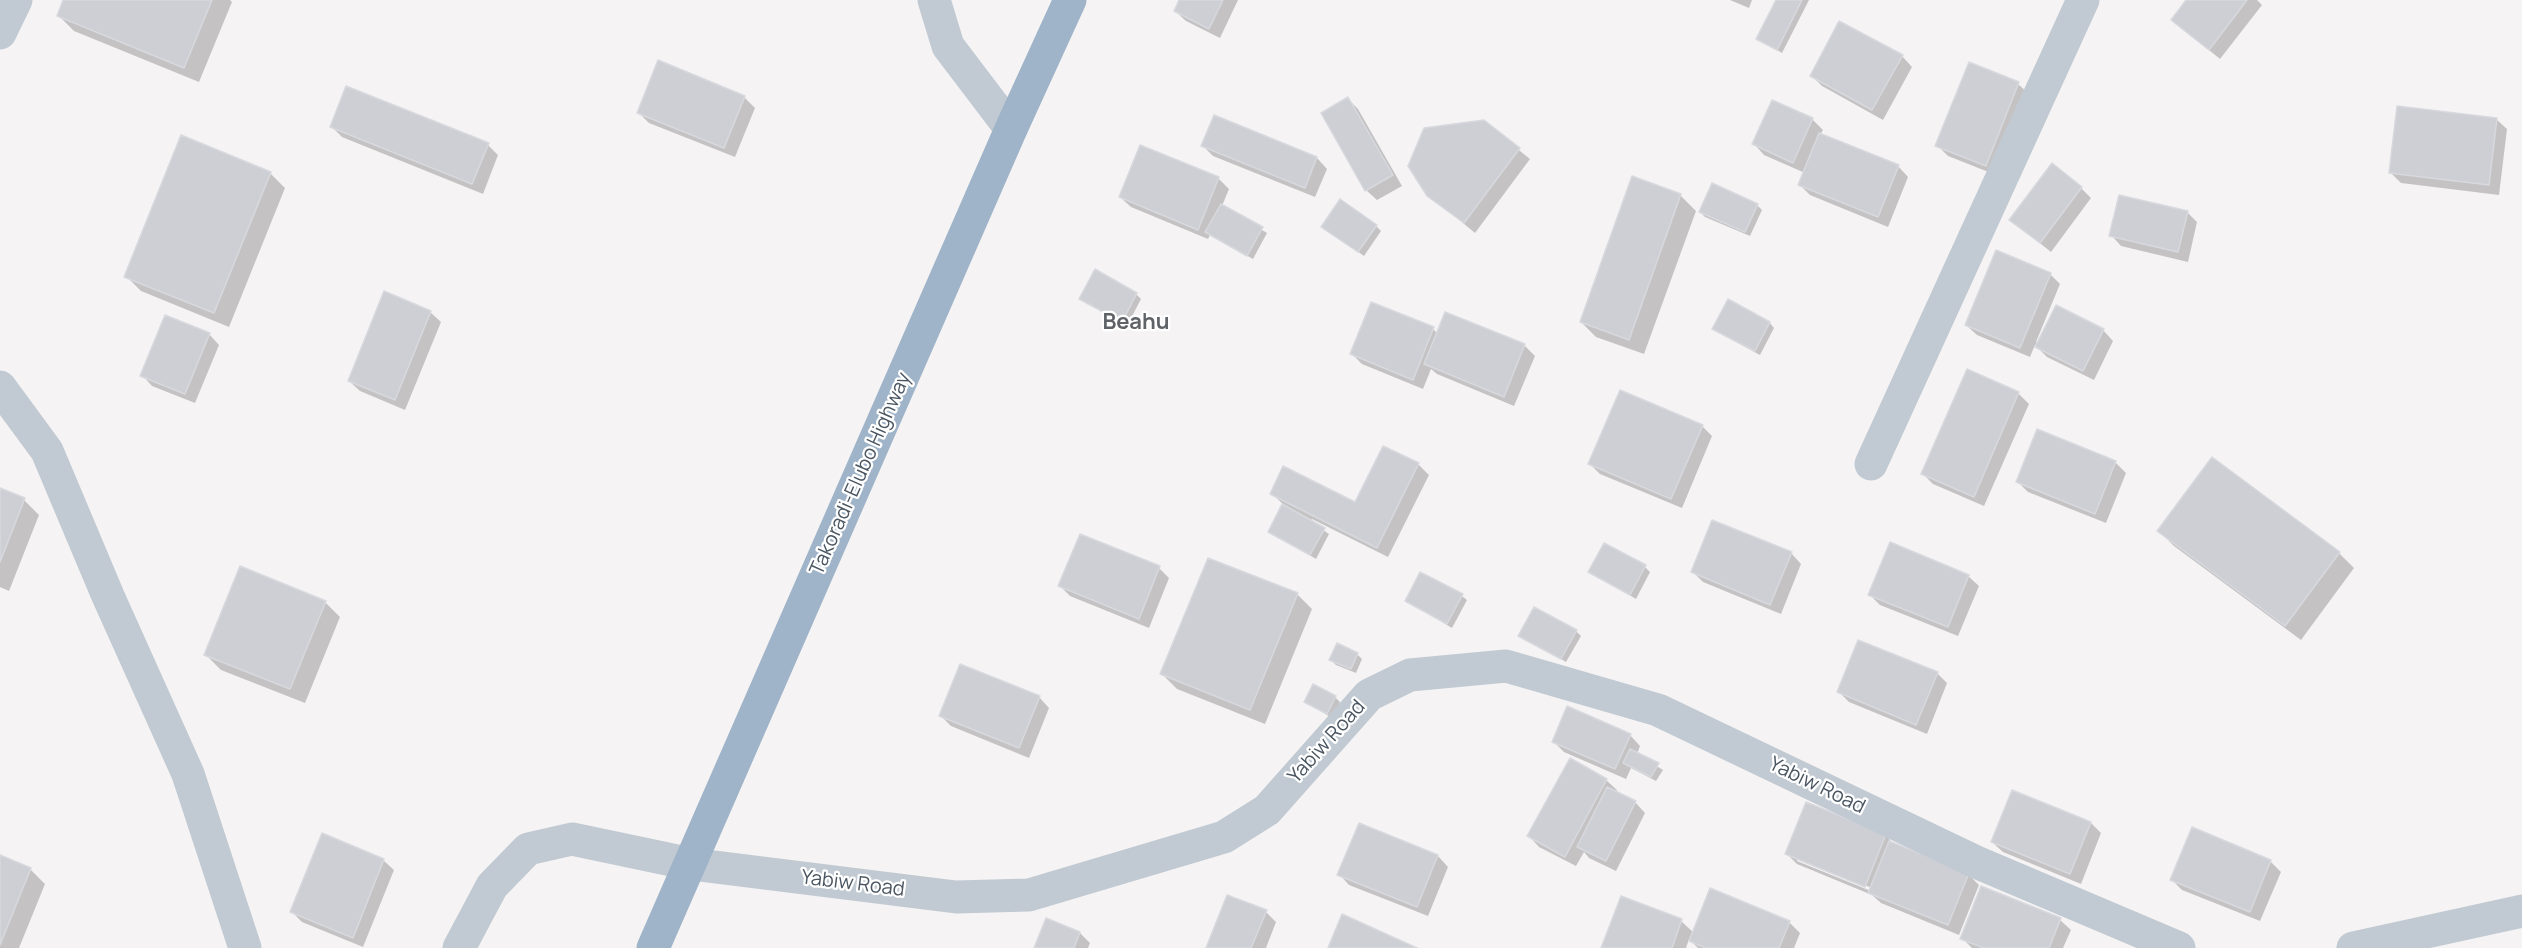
<!DOCTYPE html>
<style>
body{margin:0}
canvas{display:block;background:#f5f3f3}
</style>
<canvas width="2522" height="948"></canvas>
<script>
const ctx = document.querySelector('canvas').getContext('2d');
ctx.lineJoin = 'round';
function fillPath(path, color) {
  ctx.fillStyle = color;
  ctx.fill(path, 'evenodd');
}
function trace(path, color, width, dash) {
  ctx.strokeStyle = color;
  ctx.lineWidth = width;
  ctx.lineCap = dash ? 'butt' : 'round';
  ctx.setLineDash(dash || []);
  ctx.stroke(path);
}
function write(font, color, halo, rows, align = 'center') {
  ctx.font = font + ' Manrope,sans-serif';
  ctx.lineWidth = 4.5;
  ctx.setLineDash([]);
  ctx.textBaseline = 'middle';
  ctx.strokeStyle = halo;
  ctx.fillStyle = color;
  for (const [text, x, y, turn = 0] of rows) {
    ctx.save();
    ctx.translate(x, y);
    ctx.rotate((+turn || 0) * Math.PI / 180);
    ctx.textAlign = isNaN(turn) ? turn : align;
    if (halo) ctx.strokeText(text, 0, 0);
    ctx.fillText(text, 0, 0);
    ctx.restore();
  }
}
const shadow = new Path2D(`
 M65,0H230L232,2L199,82L74,31L59,16Z
 M1181,0H1238L1220,38L1186,21L1175,11Z
 M1730,0H1752L1749,8Z
 M1778,0H1809L1782,53L1758,39Z
 M2188,0H2257L2262,5L2220,59L2172,20Z
 M1902,56L1912,67L1883,120L1822,86L1812,76Z
 M2018,84L2029,94L1996,175L1948,156L1937,145Z
 M744,97L755,108L735,157L649,123L639,113Z
 M1348,99L1358,109L1402,186L1377,200L1366,190Z
 M1214,117L1317,158L1327,169L1315,197L1213,156L1203,146Z
 M1812,119L1823,130L1820,135L1898,166L1908,177L1888,227L1810,195L1800,185L1805,173L1764,155L1754,144Z
 M2496,119L2507,129L2499,195L2401,183L2391,173Z
 M1484,122L1530,159L1475,233L1429,195Z
 M331,126L488,145L498,155L483,194L342,137Z
 M270,173L285,188L229,327L141,291L126,276Z
 M1218,178L1229,189L1222,206L1267,233L1253,259L1210,235L1208,239L1131,207L1120,197Z
 M1633,178L1681,196L1696,211L1644,354L1596,337L1581,322Z
 M2081,188L2091,198L2051,252L2011,220Z
 M1757,205L1762,210L1750,236L1705,217L1700,212Z
 M2187,212L2197,222L2188,262L2121,246L2111,235Z
 M1376,226L1381,231L1364,256L1323,227Z
 M2050,274L2060,284L2036,342L2103,330L2113,341L2094,380L2047,357L2035,345L2030,357L1977,335L1966,325Z
 M1136,294L1141,299L1127,326L1081,298Z
 M430,312L441,322L405,410L360,391L349,381Z
 M1770,323L1774,328L1760,355L1719,333L1714,328Z
 M1433,329L1438,334L1524,345L1535,356L1514,406L1437,374L1431,369L1423,389L1362,364L1352,354Z
 M209,334L219,345L195,403L152,386L142,375Z
 M2018,393L2029,404L1984,506L1933,484L1923,474Z
 M1702,426L1712,436L1682,508L1600,474L1590,464Z
 M2037,431L2116,463L2126,473L2106,523L2028,492L2017,481Z
 M1418,464L1429,475L1388,557L1312,519L1310,521L1329,534L1316,559L1270,531L1284,505L1271,493L1356,504Z
 M0,490L24,500L39,515L9,591L0,587Z
 M2159,531L2339,553L2354,568L2301,640L2174,546Z
 M1604,545L1645,567L1650,572L1636,599L1590,571Z
 M1791,553L1801,564L1781,614L1703,582L1693,572Z
 M1159,568L1169,578L1149,628L1070,596L1060,586Z
 M1968,576L1979,586L1958,636L1880,605L1870,595Z
 M1297,594L1312,609L1265,724L1177,689L1162,674Z
 M1462,596L1467,600L1452,628L1406,600Z
 M325,602L340,617L305,703L221,670L206,655Z
 M1576,631L1581,636L1566,662L1520,635Z
 M1357,654L1362,659L1356,673L1336,665L1331,660Z
 M1937,673L1947,683L1927,734L1849,702L1839,692Z
 M1039,697L1049,708L1029,758L951,726L941,716Z
 M1335,697L1340,702L1332,718L1306,702Z
 M1630,735L1640,746L1637,754L1663,770L1656,781L1631,768L1626,779L1564,752L1553,741Z
 M1606,780L1617,790L1616,792L1635,802L1645,813L1616,871L1589,858L1584,852L1576,866L1539,847L1529,836Z
 M2091,823L2101,833L2081,884L2003,852L1992,842Z
 M1360,825L1438,856L1448,867L1428,916L1349,885L1339,874Z
 M1885,835L1895,845L1968,874L1979,885L1959,935L1881,903L1872,895L1797,864L1787,854ZM1797,858L1872,888L1871,891L1797,861Z
 M0,857L30,869L45,884L19,948H0Z
 M383,860L394,870L363,947L302,922L292,912Z
 M2270,861L2281,872L2260,921L2182,890L2172,880Z
 M1621,898L1681,921L1694,933L1789,922L1800,933L1794,948H1698L1689,939L1686,948H1603Z
 M1266,912L1276,922L1266,948H1207Z
 M1047,920L1080,933L1090,943L1088,948H1036Z
 M2060,920L2071,930L2063,948H1972L1962,938Z`);
const building = new Path2D(`
 M63,0H212L184,68L57,16Z
 M1179,0H1223L1209,29L1174,11Z
 M1776,0H1802L1777,50L1756,39Z
 M2186,0H2247L2209,50L2171,20Z
 M1839,21L1903,55L1872,110L1810,76Z
 M658,60L745,96L724,148L637,113Z
 M1969,62L2019,82L1986,166L1935,146Z
 M346,86L489,143L472,184L330,127Z
 M1348,97L1393,175L1365,191L1321,113Z
 M1772,100L1813,118L1793,163L1752,144Z
 M2397,106L2497,118L2489,185L2389,173Z
 M1214,115L1317,157L1305,188L1201,146Z
 M1484,120L1520,148L1464,223L1427,196L1408,166L1424,128Z
 M1819,133L1899,165L1878,217L1798,185Z
 M181,135L271,172L214,313L124,277Z
 M1140,145L1219,177L1198,230L1119,197Z
 M2052,163L2082,187L2040,243L2009,220Z
 M1632,176L1681,194L1629,340L1580,322Z
 M1712,183L1758,204L1745,232L1699,212Z
 M2119,195L2188,211L2178,252L2109,236Z
 M1340,199L1377,225L1358,252L1321,227Z
 M1221,204L1263,227L1247,256L1205,232Z
 M1996,250L2051,273L2020,348L1965,325Z
 M1095,269L1137,293L1122,322L1079,299Z
 M384,291L431,311L395,400L348,381Z
 M1728,299L1770,322L1755,351L1712,329Z
 M1371,302L1434,327L1413,380L1350,354Z
 M2056,305L2104,329L2083,371L2035,347Z
 M1445,312L1525,344L1504,397L1424,364Z
 M165,315L210,333L185,394L140,376Z
 M1967,369L2019,392L1974,497L1921,474Z
 M1620,390L1703,425L1671,499L1588,464Z
 M2037,429L2116,461L2095,514L2016,482Z
 M1383,446L1419,463L1377,548L1270,494L1283,466L1355,502Z
 M2212,457L2340,552L2285,626L2157,531Z
 M0,488L25,498L0,562Z
 M1282,504L1325,528L1310,555L1268,532Z
 M1712,520L1792,552L1770,605L1691,572Z
 M1080,534L1160,566L1139,619L1058,586Z
 M1890,542L1969,575L1948,627L1868,595Z
 M1604,543L1646,565L1630,595L1588,572Z
 M1208,558L1298,593L1250,710L1160,674Z
 M240,566L326,601L290,689L204,655Z
 M1420,572L1463,594L1447,624L1405,601Z
 M1534,607L1577,630L1561,659L1518,636Z
 M1858,640L1938,672L1916,725L1837,692Z
 M1337,643L1358,653L1351,669L1329,660Z
 M960,664L1040,696L1019,748L939,716Z
 M1313,684L1336,696L1327,714L1304,702Z
 M1567,706L1631,734L1615,769L1552,742Z
 M1630,749L1659,763L1651,777L1623,763Z
 M1570,758L1607,779L1565,857L1527,836Z
 M1607,787L1636,801L1606,861L1577,847Z
 M2012,790L2091,822L2070,874L1991,842Z
 M1806,802L1886,834L1865,887L1785,854Z
 M1359,823L1438,855L1417,907L1337,875Z
 M2192,827L2271,860L2250,912L2170,880Z
 M322,833L384,859L353,938L290,912Z
 M1889,841L1969,873L1948,925L1868,893Z
 M0,855L31,868L0,945Z
 M1981,886L2061,918L2049,948H1984L1960,939Z
 M1710,888L1790,921L1779,948H1706L1689,941Z
 M1227,895L1267,910L1251,948H1206Z
 M1621,896L1682,919L1672,948H1601Z
 M1342,914L1417,948H1328Z
 M1046,918L1080,932L1074,948H1034Z`);
const minor = new Path2D(`
 M934,0L948,46L1011,129
 M0,33L16,0
 M0,387L47,451L108,596L188,774L245,948
 M1871,464L2083,0
 M459,948L492,886L528,849L572,839L691,864L956,897L1029,895L1224,837L1267,810L1369,695L1410,675L1506,666L1658,710L1976,862L2179,948
 M2353,948L2522,911`);
const trunk = new Path2D(`
 M653,948L1011,129L1070,0`);
const streetNames = [
 ["Takoradi-Elubo Highway",861,474,-66],
 ["Yabiw Road",1327,742,-48],
 ["Yabiw Road",1817,786,26],
 ["Yabiw Road",853,884,7]
];
const quarterNames = [
 ["Beahu",1136,323]
];
fillPath(shadow, '#0003');
fillPath(building, '#cdcfd5');
trace(building, '#d7d9de', 1.5);
trace(minor, '#c1cad2', 33);
trace(trunk, '#9fb4c9', 33);
write('20px', '#4a5661', '#fff', streetNames);
write('bold 22px', '#5f6368', '#fff', quarterNames);
</script>
